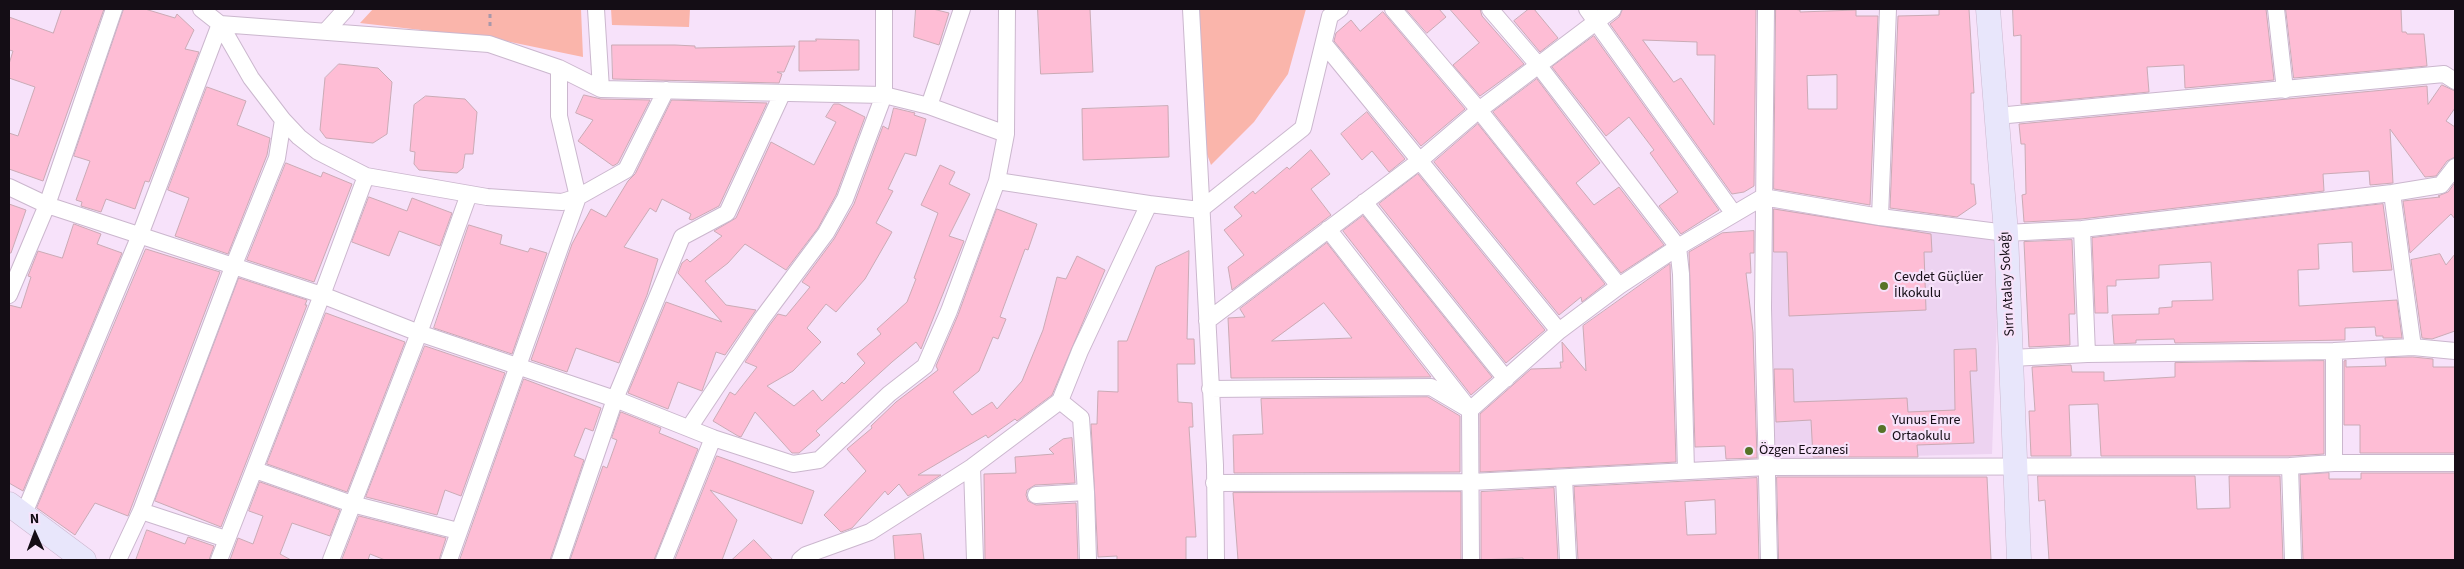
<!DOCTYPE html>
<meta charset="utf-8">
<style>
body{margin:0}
#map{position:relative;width:2464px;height:569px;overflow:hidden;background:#f7e2fa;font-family:"Source Sans 3",sans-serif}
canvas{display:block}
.frame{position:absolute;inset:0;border:10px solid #140d15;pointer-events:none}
.north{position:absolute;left:10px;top:509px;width:50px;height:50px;-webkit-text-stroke:4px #f7e2fa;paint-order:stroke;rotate:358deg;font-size:14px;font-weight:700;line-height:20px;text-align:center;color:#140d15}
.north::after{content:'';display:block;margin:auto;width:18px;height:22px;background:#140d15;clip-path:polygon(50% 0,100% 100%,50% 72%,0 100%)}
</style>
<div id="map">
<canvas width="2464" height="569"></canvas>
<div class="frame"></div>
<div class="north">N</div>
</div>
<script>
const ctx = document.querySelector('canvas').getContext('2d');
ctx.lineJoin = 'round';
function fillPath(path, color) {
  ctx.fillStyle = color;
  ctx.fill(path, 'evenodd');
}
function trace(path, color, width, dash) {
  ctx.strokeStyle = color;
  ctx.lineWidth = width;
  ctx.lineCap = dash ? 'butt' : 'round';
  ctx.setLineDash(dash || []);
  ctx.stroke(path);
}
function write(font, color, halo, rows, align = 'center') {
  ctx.font = font + ' "Source Sans 3",sans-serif';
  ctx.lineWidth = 4.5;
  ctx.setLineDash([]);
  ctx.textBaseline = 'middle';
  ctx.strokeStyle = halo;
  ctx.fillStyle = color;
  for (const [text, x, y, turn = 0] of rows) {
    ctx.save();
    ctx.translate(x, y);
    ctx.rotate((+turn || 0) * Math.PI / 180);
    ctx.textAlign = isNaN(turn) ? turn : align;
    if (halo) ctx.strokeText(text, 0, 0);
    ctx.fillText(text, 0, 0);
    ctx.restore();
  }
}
const built = new Path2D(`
 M1768,204L2000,237L1992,454L1772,459Z`);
const green = new Path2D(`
 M373,9H581L583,57L491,38L360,23Z
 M611,9H690L689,27L612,25Z
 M1197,9H1306L1288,74L1254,122L1211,165L1204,146Z`);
const building = new Path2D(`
 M62,9H104L43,181L9,169V133L18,136L35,87L9,78V64L13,51L9,50V17L53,33Z
 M124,9H145L175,18L177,14L194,30L185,49L199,52L149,182L145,181L135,209L106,199L101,212L81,206L82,202L76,200L90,161L74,156Z
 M916,9H933L949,13L939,45L914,37Z
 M1038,9H1090L1093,72L1041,74Z
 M1406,9H1439L1446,17L1427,33Z
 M1450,9H1480L1482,16L1524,64L1480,96L1453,65L1479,43Z
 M1529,9H1534L1558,38L1540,52L1514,21Z
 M1623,9H1756L1754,186L1744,192L1732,194L1610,24L1619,17ZM1643,40L1697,42V55H1715L1714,125L1681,78L1674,82Z
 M1776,9H1793L1800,10V12L1856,10V16H1878L1870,205L1774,189ZM1837,75V109H1808L1807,76Z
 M1969,9L1974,93H1971V184H1974L1976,204L1957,217L1890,208L1898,16L1939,15V10Z
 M2013,9H2266L2274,80L2185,88L2184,65L2147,67L2149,92L2021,104V35L2014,36Z
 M2286,9H2401L2402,32H2406L2407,34H2424L2427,66L2294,78Z
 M1383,12L1465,109L1421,146L1334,41L1336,33L1351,20L1360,31Z
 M1594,36L1719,210L1681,234L1659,206L1678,192L1650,153L1654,150L1629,117L1606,136L1552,67Z
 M816,39L859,40V70L799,71V41H816Z
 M612,45H675L695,46V48L795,46L784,72H777L782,74L779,83L613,79Z
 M339,64L378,68L392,82L387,134L373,143L326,138L320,130L325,78Z
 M1537,79L1600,163L1576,183L1594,205L1619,187L1664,245L1621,273L1493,112Z
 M2442,85L2455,91V108L2446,121L2455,127V157L2447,161L2436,176L2425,177L2390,129L2393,183L2370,185L2369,171L2323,174L2324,191L2081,219L2024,222L2022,195L2026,194L2025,144H2021L2019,124L2427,86L2428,104Z
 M207,87L246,101L237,125L270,138L267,155L228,254L175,236L189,198L168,190Z
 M584,95L601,99L650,100L618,163L613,166L578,141L593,120L576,113Z
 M426,96L465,99L477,112L473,154H465L463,168L457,173L419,170L414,164L415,152L410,151L414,105Z
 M672,100L767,103L719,206L692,220L689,219L691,214L662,199L656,212L650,208L624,247L658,259L647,295L619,363L576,348L567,372L531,360L572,244L591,209L606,217L628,181L635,174Z
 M834,104H839L865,117L836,195L818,228L786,270L745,244L728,263L705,281L726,305L756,310L725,355L716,352L702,391L678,382L668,409L628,393L666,302L722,322L678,273L682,263L687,259L690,262L722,236L714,231L736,218L771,142L814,165L836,122L826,117Z
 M1168,106L1169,157L1083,160L1082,109Z
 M894,108L915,113L914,115L926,119L916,156L905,153L888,189L893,191L876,223L892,232L865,279L836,312L826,304L807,328L821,342L793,371L767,386L794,406L813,390L822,401L842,382L844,384L865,363L857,354L881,334L877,329L907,302L916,279L914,278L938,213L921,205L940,165L955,172L949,184L970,194L949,236L964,241L921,349L916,342L892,362L816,431L820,435L799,453H792L755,412L741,437L738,436L713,421L730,392L735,395L757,367L745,362L769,326L778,314L786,316L810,287L802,282L834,239L854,204L883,126L888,129Z
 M1367,112L1405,159L1389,172L1372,151L1362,160L1341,134Z
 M1478,124L1605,284L1582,302L1581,297L1559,315L1434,162Z
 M1311,150L1330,174L1311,189L1331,215L1232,290L1228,267L1244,255L1224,230L1242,216L1234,207L1253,191L1255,194L1287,167L1289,169Z
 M286,163L321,177L323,172L352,184L314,282L247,260Z
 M1418,174L1545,330L1506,363L1379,204Z
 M2455,183V219L2451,214L2410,253L2403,201L2440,197L2438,196L2448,192Z
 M369,197L407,211L412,198L452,213L440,246L399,231L389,256L352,242Z
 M9,204L26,210L11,253H9Z
 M2383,204L2392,270L2353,272L2352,242L2318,244L2319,269L2298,270L2299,306L2397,300L2402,338H2383V336H2376L2375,327L2345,328V340L2175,343L2174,339L2136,340V343L2114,344L2112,315L2159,314V308L2172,307V301L2213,300L2211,262L2159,265V278L2116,280V286H2107L2108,313H2095L2092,238Z
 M997,209L1037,224L1028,250L1025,249L1000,317L1006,319L998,339L993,337L979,371L953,392L972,415L992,402L997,409L1022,381L1043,330L1057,277L1066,279L1077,256L1105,270L1052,395L1017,421L1015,419L988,438L986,435L918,475H941L908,496L899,484L888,495L885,491L852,528L841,532L824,515L866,471L847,449L872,428L871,426L896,402L938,370L936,366L958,315Z
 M1774,209L1931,234L1932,252H1924L1926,310L1789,316L1787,252H1774Z
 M1363,216L1492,377L1471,395L1343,231Z
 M74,224L101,234L97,244L122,253L23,491L9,483V305L21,308L31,277L28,276L38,251L62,258Z
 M469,225L502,235L500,244L528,252L530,248L547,253L512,354L434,328Z
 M1754,231V253H1750L1751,273H1746L1753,332L1757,458L1726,459L1725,446L1695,447L1689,252L1722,233Z
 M2072,240L2075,314H2069L2070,345L2029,347L2024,242Z
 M1327,243L1431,377L1231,378L1228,318L1245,317L1240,309ZM1324,303L1352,338L1272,341Z
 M146,249L220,272L128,516L95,503L75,535L37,508Z
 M1189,251L1187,339H1194L1195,364H1177L1178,402L1192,403L1193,427H1189L1196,537H1186V560H1117V556L1098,557L1091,424H1097L1098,391L1118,392V341H1127L1156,267Z
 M2440,254L2446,265L2455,254V331L2432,339L2422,338L2411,260Z
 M1670,264L1676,462L1480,472V414L1531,369L1561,368L1560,362H1563L1562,342L1586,371L1583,326Z
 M239,278L307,300L305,305H307L221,527L155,501Z
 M326,313L405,342L347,492L267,464Z
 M425,346L505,373L461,496L445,490L437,515L366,497Z
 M1976,349L1977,371H1970L1974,443L1917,445L1918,457H1813L1811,420L1776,422L1774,369H1793L1794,402L1907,398L1908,412L1955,410L1954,350Z
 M2413,357L2433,359V367H2455V453H2360V425H2344V361L2346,360V367L2386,366L2385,358Z
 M2324,361V454L2290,456H2101L2098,404L2069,405L2071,456H2031L2029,411H2035L2032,367L2071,365L2072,372H2104V381L2175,377V363Z
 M524,379L601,408L593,431L585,428L574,456L584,460L550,560H460Z
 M1428,397L1460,416V472L1234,473L1233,435L1263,434L1261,399Z
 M621,412L661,428L659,433L698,449L654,560H570L603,466L607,468L617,440L612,438Z
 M1072,438L1075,483L1035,485L1027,490L1026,495L1028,501L1036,505L1076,503L1078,560H985L984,474L1016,473L1015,457L1054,454L1049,449L1063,439Z
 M717,456L814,491L802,524L710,490L737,520L722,560H675Z
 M2329,473V479H2361V473H2455V560H2303L2300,475Z
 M2038,476H2195L2197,509L2230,508L2229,476H2280L2283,560H2049L2045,500L2039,501Z
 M1777,477H1987L1991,560H1779Z
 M1757,478L1759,560H1578L1574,487ZM1715,500L1716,534L1687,535L1685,502Z
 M260,482L340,510L330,536L292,523L280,554L291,560H230L238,538L253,544L263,516L249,511Z
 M1554,488L1558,560H1523V558L1481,560V492Z
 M1461,492V560H1238L1233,493Z
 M359,516L446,538L439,560H385L370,554L368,560H342Z
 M147,530L185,544L188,537L214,546L209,560H136Z
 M921,534L924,560H895L893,536Z
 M754,540L773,560H732Z`);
const path = new Path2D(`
 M490,26V9`);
const minor = new Path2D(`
 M201,9L220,24L489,44L559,68L601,89L884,95L845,199L826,233L761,320L689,428
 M596,9L601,89
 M884,9V95L929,106L1006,134
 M1191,9L1215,465L1216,560
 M1393,9L1479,110L1619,286
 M1490,9L1539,66L1678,247L1681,274L1686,471
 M1587,9L1734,214
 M1766,9L1763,308L1769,560
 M2276,9L2285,90
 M220,24L251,78L283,120L299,137L317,151L366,176L487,197L562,202L578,197L626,170L666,90
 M326,31L346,9
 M1325,45L1559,331
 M929,106L962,9
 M1997,116L2444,74L2455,81
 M997,181L1149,204
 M9,187L47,205L322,295L419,333L615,399L713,438L793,464L819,460L889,394L925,366L949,311L997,181L1006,134L1007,9
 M2392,193L2413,347
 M1364,202L1506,379
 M1880,217L1888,9
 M1328,229L1470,410L1471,560
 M2082,229L2087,354
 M9,295L47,205L114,9
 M1207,321L1418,162L1479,110L1613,9
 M2334,351L2413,347L2455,351
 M2012,358L2087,354L2334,351V463L2290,466L2293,560
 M1210,389L1431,387L1470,410L1559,331L1619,286L1678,247L1763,197L1880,217L2006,233L2082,229L2392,193L2441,185L2455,167
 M1060,401L1081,418L1086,492
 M2334,463H2455
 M972,467L975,560
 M255,470L352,504L458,531
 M1564,478L1568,560
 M1214,483L1471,482L1768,467L2290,466
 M1036,495L1086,492L1088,560
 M141,511L226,539
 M23,516L140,235L220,24
 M118,560L141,511L233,267L277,158L283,120
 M219,560L322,295L366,176
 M331,560L419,333L469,194
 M449,560L578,197L559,116V68
 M560,560L615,399L682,237L727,213L782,94
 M664,560L713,438
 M800,560L806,555L870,532L972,467L1060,401L1080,351L1149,204L1200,210L1303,128L1330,16L1340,9`);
const secondary = new Path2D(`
 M1988,9L2006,233L2019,560
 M9,504L84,560`);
const markers = [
 [1884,286,5,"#567327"],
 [1882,429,5,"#567327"],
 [1749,451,5,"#567327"]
];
const poiNames = [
 ["Cevdet Güçlüer",1894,278],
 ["İlkokulu",1894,294],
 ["Yunus Emre",1892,421],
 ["Ortaokulu",1892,437],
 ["Özgen Eczanesi",1759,451]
];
const streetNames = [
 ["Sırrı Atalay Sokağı",2008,284,-93]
];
fillPath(built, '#edd3f1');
fillPath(green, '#fab5ab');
fillPath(building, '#febdd5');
trace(building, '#caaab5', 1);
trace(minor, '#cbb7ce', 18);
trace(secondary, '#cbb7ce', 25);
trace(path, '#a898aa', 3, [4, 4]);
trace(minor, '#fff', 16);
trace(secondary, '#e8e6fb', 24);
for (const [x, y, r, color] of markers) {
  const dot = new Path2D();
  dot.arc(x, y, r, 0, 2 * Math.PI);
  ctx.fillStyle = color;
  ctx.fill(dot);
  trace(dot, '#f7e2fa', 2);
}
write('14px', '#140d15', '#f7e2fa', poiNames, 'left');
write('14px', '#140d15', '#f7e2fa', streetNames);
</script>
